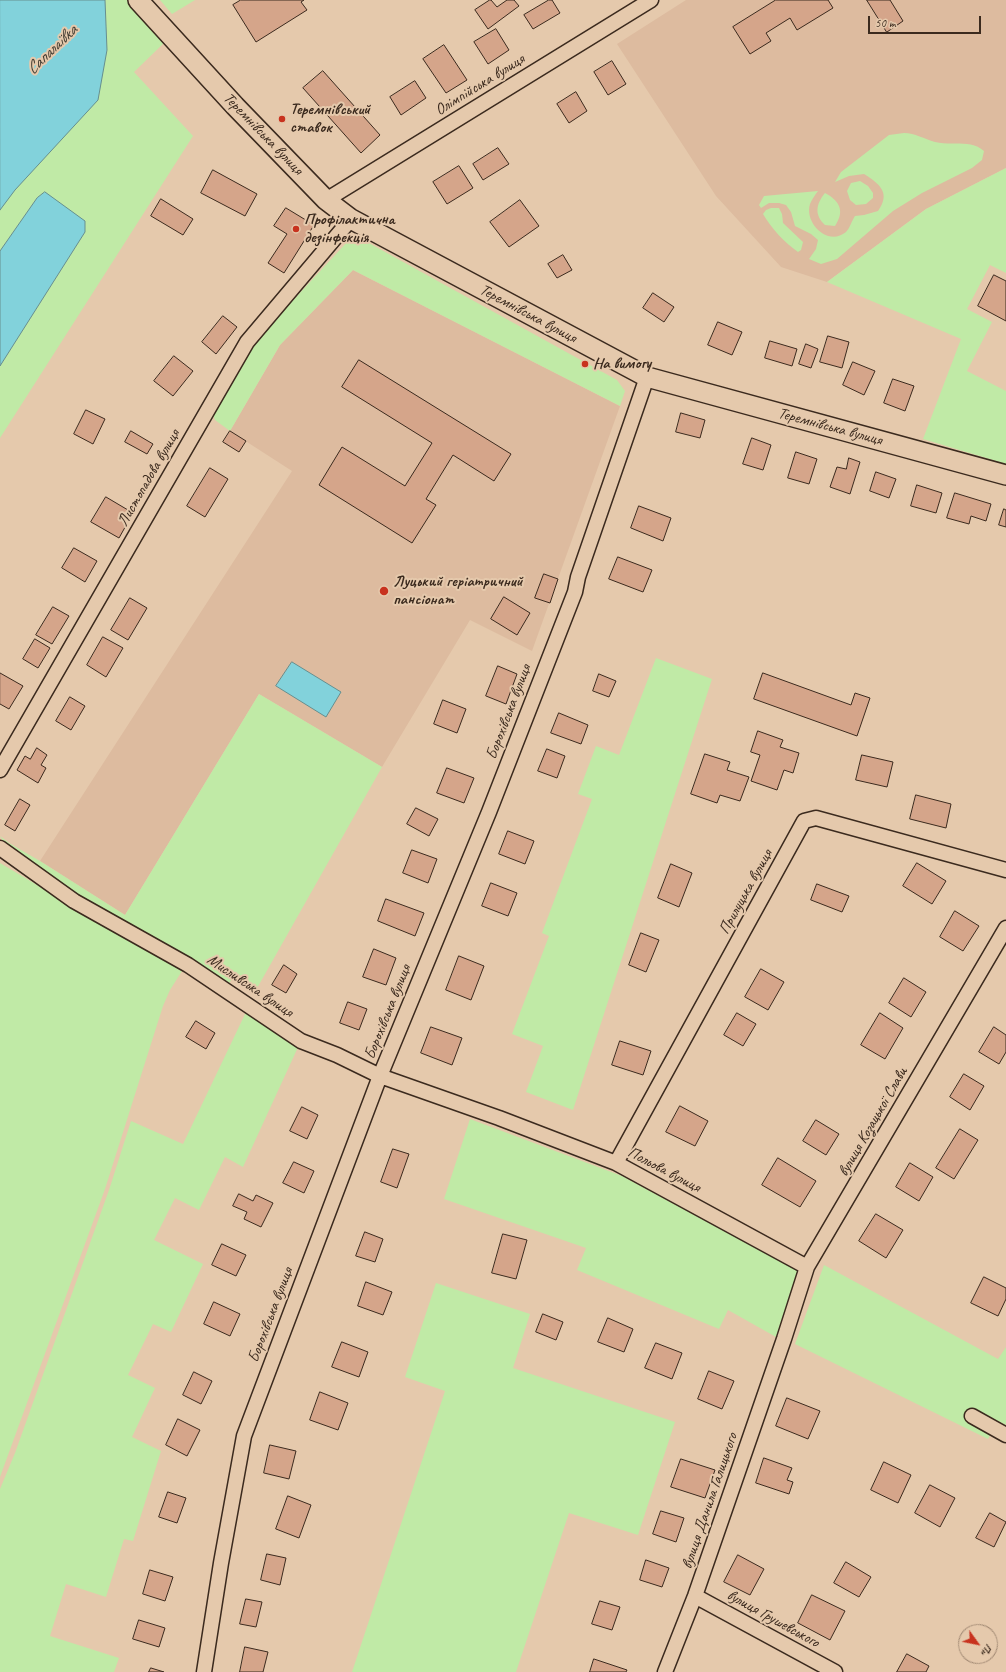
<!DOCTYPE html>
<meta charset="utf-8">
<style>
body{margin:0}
#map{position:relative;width:1006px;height:1672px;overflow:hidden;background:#e5c9ac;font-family:Caveat,sans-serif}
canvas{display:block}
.north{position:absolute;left:958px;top:1624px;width:40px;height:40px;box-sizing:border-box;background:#e5c9ac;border:1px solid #a18973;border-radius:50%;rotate:123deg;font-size:11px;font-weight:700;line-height:16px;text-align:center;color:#3b2a1e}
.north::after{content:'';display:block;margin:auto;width:14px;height:18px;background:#c8321e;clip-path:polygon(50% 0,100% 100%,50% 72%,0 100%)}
.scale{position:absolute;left:868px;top:16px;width:113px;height:18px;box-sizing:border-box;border:2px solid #3b2a1e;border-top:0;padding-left:5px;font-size:12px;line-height:14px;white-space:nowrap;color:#3b2a1e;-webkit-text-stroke:3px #e5c9ac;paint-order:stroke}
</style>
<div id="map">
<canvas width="1006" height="1672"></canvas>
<div class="north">Пн</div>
<div class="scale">50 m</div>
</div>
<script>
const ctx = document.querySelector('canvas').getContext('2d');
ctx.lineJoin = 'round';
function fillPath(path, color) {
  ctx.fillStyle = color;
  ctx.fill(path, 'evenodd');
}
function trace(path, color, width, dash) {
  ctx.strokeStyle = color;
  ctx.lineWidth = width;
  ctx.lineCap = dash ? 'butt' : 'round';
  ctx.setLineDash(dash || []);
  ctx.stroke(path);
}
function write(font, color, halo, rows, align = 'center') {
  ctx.font = font + ' Caveat,sans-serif';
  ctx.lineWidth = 4;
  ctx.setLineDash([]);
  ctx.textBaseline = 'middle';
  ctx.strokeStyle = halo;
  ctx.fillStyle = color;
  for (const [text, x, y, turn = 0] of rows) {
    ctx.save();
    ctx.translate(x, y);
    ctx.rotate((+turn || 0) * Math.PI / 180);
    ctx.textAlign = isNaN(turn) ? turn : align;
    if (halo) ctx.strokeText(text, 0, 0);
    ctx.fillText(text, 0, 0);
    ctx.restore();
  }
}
const built = new Path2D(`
 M686,0H1006V168L926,209L827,282L781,267L716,196L617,44Z
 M353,270L620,406L532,651L470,620L382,767L259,694L125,915L40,861L292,471L230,431L280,345Z`);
const green = new Path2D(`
 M105,0H128L166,41L134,72L193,136L0,438V366L85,232L37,198L0,251V178L107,50Z
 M160,0H195L172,14Z
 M904,133C915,133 924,139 935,142C951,146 971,139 984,151L982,160L972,168L922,193L893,211L837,259L821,264L809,259L816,249L818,240L811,234L795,226L791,212L786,205L779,203H769L761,208L759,205L764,196L818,191C815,195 812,199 810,204C804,223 828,247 846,232C850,228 852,220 855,216L864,215L878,211C891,193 880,184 864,174L849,176L835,182L841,172L889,135Z
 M1006,168V273L990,265L967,309L992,322L967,371L1006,391V464L923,439L961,339L827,282L926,209Z
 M860,181L868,186L873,193V198L866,204L856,205L850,200L847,191L851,183Z
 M825,193C840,201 845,211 835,226L825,225C814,215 816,204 825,193Z
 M771,208H779L782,214L783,223L803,242L801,250L798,252C785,243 771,228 763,214L766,210Z
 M349,240L367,242L617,380L625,391L620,406L353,270L280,345L230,431L215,420L212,412L257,339Z
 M656,658L712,679L573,1110L526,1092L543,1046L512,1034L549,936L542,933L592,799L578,794L596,746L619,755Z
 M259,694L382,767L256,990L233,977L228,985L106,915L7,847L0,836L9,843L40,861L125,915Z
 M0,863L182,971L170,990L163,1006L105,1189L0,1477Z
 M247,1010L299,1045L243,1167L225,1157L199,1210L175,1198L154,1240L203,1264L171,1332L153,1324L128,1375L155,1388L132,1437L161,1451L133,1541L124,1539L106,1597L66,1584L50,1636L119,1658L114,1672H0V1489L15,1453L109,1190L131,1121L183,1144Z
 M470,1119L622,1176L798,1271L776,1337L728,1310L719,1329L577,1270L586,1248L444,1199Z
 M824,1265L998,1359L1006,1347V1425L998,1421L988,1439L795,1344Z
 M436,1283L530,1314L513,1368L675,1422L638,1535L569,1513L516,1672H352L445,1391L405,1377Z`);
const water = new Path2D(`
 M0,0H105L107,50L98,100L15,190L0,210Z
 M45,192L85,221V232L0,366V251L37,198Z
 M292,662L341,692L326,717L276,686Z`);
const building = new Path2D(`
 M241,0H304L301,2L307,10L256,42L233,5Z
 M490,0H491L497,7L507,0H514L519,6L488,29L475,10Z
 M549,0H552L560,13L533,29L524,15Z
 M776,0H828L833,8L797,30L790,18L766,33L771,41L750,54L733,27Z
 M867,0H890L903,21L887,32Z
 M496,29L509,50L488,64L474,42Z
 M444,45L467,80L446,93L423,59Z
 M612,61L626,84L608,95L594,72Z
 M323,71L380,135L361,153L303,88Z
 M415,81L426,98L401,115L390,97Z
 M576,92L587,111L569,123L557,104Z
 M498,148L509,164L483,180L473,164Z
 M459,166L473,188L447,204L433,182Z
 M213,170L257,194L245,216L201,193Z
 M161,199L193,219L183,235L151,216Z
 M520,200L539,226L509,247L490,222Z
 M286,208L314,225L284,273L268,263L287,234L274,226Z
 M563,255L572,270L557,278L548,264Z
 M994,275L1006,281V321L978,306Z
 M653,293L674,307L664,322L643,308Z
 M223,316L237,327L216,354L202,342Z
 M718,322L742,332L732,355L708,345Z
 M828,336L849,342L842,368L820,362Z
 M770,341L797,349L792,366L765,358Z
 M806,344L818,349L811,368L799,364Z
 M174,356L193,371L173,396L154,381Z
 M359,360L511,454L494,481L453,455L426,499L436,505L412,543L319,485L342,447L405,486L432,443L342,387Z
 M853,362L875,371L864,395L843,385Z
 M893,379L914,386L905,411L884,403Z
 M86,410L105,419L93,444L74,434Z
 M681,413L705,420L700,438L676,432Z
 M131,431L153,444L147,454L125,442Z
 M230,431L246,441L239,452L223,442Z
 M752,438L771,445L763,470L743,464Z
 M796,452L817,459L809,484L788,478Z
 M849,458L860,462L850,494L830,487L837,467L846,469Z
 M210,468L228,479L205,517L187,506Z
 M876,472L896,479L889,498L870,491Z
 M917,485L942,493L936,513L911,506Z
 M955,493L991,504L986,521L971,516L969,524L947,518Z
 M106,497L133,513L119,538L91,522Z
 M639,506L671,518L663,541L631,528Z
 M1004,509L1006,510V527L999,525Z
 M74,548L97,561L85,582L62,568Z
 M618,557L652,570L643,592L609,579Z
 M544,574L558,579L550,603L535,598Z
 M504,597L530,613L517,635L491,619Z
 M130,598L147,608L128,640L111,630Z
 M53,607L69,616L52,644L36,635Z
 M103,637L123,648L106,677L87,665Z
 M35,639L50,648L38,668L23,659Z
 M498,666L517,674L506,704L486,696Z
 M0,673L23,686L9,709L0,704Z
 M763,673L851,705L855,693L870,698L857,736L754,699Z
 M599,674L616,681L609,697L593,691Z
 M70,697L85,706L71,730L56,721Z
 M443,700L466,709L457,733L434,724Z
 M559,713L588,725L581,744L551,733Z
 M758,731L783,740L780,747L799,753L793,773L784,770L777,790L751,781L760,755L751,752Z
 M37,748L47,755L41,765L46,768L38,783L17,770L25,756L30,759Z
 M547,749L565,756L557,778L538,771Z
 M705,754L730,762L727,770L749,777L740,801L720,795L717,803L691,794Z
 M862,755L893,762L887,787L856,780Z
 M447,768L474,778L464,803L437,793Z
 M916,795L951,804L946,828L910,819Z
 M20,799L30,805L15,831L5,825Z
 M416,808L438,819L429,836L407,824Z
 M508,831L534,841L525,864L499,854Z
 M412,850L437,859L428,883L403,873Z
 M917,863L946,881L932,904L903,886Z
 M671,864L692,873L679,907L658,898Z
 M491,883L517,893L508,916L482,906Z
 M817,884L849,896L842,912L811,900Z
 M386,899L424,913L415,936L378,921Z
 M955,911L979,926L963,951L940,937Z
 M641,933L659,940L646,972L629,965Z
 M374,949L396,958L386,985L363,977Z
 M459,956L484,966L471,1000L446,990Z
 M284,965L297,974L286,993L272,985Z
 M761,969L784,982L768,1010L745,997Z
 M904,978L926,992L911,1017L889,1003Z
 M348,1002L367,1009L359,1030L340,1023Z
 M737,1013L756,1024L743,1046L724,1035Z
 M880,1013L903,1028L885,1059L861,1045Z
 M196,1021L215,1033L206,1049L186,1037Z
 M431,1027L462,1038L452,1065L421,1053Z
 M994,1027L1006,1035V1052L999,1064L979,1052Z
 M620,1041L651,1051L643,1075L612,1065Z
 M964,1074L984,1086L970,1110L950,1097Z
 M680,1106L708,1121L695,1146L666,1132Z
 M302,1107L318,1115L307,1139L290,1131Z
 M816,1120L839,1134L826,1155L803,1141Z
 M960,1129L978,1140L954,1179L936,1168Z
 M393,1149L409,1154L397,1188L381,1182Z
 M778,1158L816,1181L800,1207L762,1185Z
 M294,1162L314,1171L304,1193L283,1183Z
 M910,1163L933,1177L919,1201L896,1187Z
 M239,1194L253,1201L256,1195L273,1203L261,1227L244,1219L247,1212L233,1206Z
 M876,1214L903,1230L886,1258L859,1241Z
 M365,1232L383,1239L375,1262L356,1256Z
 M503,1234L527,1240L516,1279L492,1273Z
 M222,1244L246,1255L236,1276L212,1265Z
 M984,1277L1006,1288V1299L998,1316L971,1303Z
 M366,1282L392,1292L383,1315L358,1306Z
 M214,1302L240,1314L230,1336L204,1324Z
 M543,1314L563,1322L556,1340L536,1332Z
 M608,1318L633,1329L624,1352L598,1342Z
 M342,1342L368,1352L359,1377L332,1367Z
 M656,1343L682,1353L672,1379L645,1368Z
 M709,1371L734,1381L722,1409L698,1399Z
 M194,1372L212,1381L201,1404L183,1395Z
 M320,1392L348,1403L338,1430L310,1420Z
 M787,1398L820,1411L808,1439L776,1426Z
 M178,1419L200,1430L187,1456L166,1445Z
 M270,1445L296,1451L289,1479L264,1473Z
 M764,1458L792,1468L787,1480L793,1482L789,1494L756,1483Z
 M681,1459L715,1470L705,1498L671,1487Z
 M884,1462L911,1475L898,1503L871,1490Z
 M930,1485L955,1498L940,1527L915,1513Z
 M168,1492L186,1498L177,1523L159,1517Z
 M288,1496L311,1505L299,1538L276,1529Z
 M661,1511L684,1518L676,1542L653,1534Z
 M990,1513L1006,1522L994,1547L976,1538Z
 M267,1554L286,1558L280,1585L261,1580Z
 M738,1555L764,1569L750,1595L724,1582Z
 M646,1560L669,1568L662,1587L640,1580Z
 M846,1562L871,1577L859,1597L834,1583Z
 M150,1570L173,1577L165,1601L143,1594Z
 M812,1595L845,1611L830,1640L798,1623Z
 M246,1599L262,1602L256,1627L240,1624Z
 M600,1601L620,1607L612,1630L592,1624Z
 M139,1620L165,1628L159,1647L133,1639Z
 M245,1647L268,1652L263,1672H240Z
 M907,1654L929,1666L926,1672H897Z
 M594,1659L627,1670L626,1672H590Z
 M151,1668L164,1672H149Z`);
const street = new Path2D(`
 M326,200L651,0
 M0,770L247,342L351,219
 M0,848L74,901L188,965L301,1041L337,1055L380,1076L499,1118L616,1163L807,1267
 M616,1163L804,821L816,818L1006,870
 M972,1416L1006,1435
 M695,1596L835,1672
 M204,1672L221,1563L244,1436L380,1076L489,812L575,592L578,577L647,377
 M665,1672L695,1596L784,1339L807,1267L1006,928`);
const secondary = new Path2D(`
 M138,0L235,106L326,200L351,219L647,377L1006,475`);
const markers = [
 [282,119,4,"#c8321e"],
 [296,229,4,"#c8321e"],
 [585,364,4,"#c8321e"],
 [384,591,5,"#c8321e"]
];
const streetNames = [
 ["Олімпійська вулиця",480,85,-32],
 ["Теремнівська вулиця",263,134,46],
 ["Теремнівська вулиця",528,314,28],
 ["Теремнівська вулиця",830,427,15],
 ["Листопадова вулиця",149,478,-60],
 ["Борохівська вулиця",509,712,-69],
 ["Прилуцька вулиця",746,892,-61],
 ["Мисливська вулиця",250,986,34],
 ["Борохівська вулиця",388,1012,-68],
 ["вулиця Козацької Слави",873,1122,-60],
 ["Польова вулиця",664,1170,28],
 ["Борохівська вулиця",271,1315,-69],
 ["вулиця Данила Галицького",710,1501,-71],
 ["вулиця Грушевського",773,1619,29]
];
const poiNames = [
 ["Теремнівський",290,110],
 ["ставок",290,128],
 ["Профілактична",304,220],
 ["дезінфекція",304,238],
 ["На вимогу",593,364],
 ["Луцький геріатричний",393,582],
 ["пансіонат",393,600]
];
const waterNames = [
 ["Сапалаївка",52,50,-44]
];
fillPath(built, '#ddbb9f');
fillPath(green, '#c0eaa6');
fillPath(water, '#82d2db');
trace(water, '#668f8f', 1);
fillPath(building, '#d5a58a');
trace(building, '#3b2a1e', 1);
trace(street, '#3b2a1e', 17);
trace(secondary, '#3b2a1e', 22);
trace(street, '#e5c9ac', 14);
trace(secondary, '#e5c9ac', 19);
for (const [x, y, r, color] of markers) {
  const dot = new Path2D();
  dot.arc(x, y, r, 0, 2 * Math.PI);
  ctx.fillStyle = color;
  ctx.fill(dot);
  trace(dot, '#e5c9ac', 1.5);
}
write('16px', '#3b2a1e', '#e5c9ac', streetNames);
write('bold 16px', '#3b2a1e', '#e5c9ac', poiNames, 'left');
write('italic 17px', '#423b31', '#e5c9ac', waterNames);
</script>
